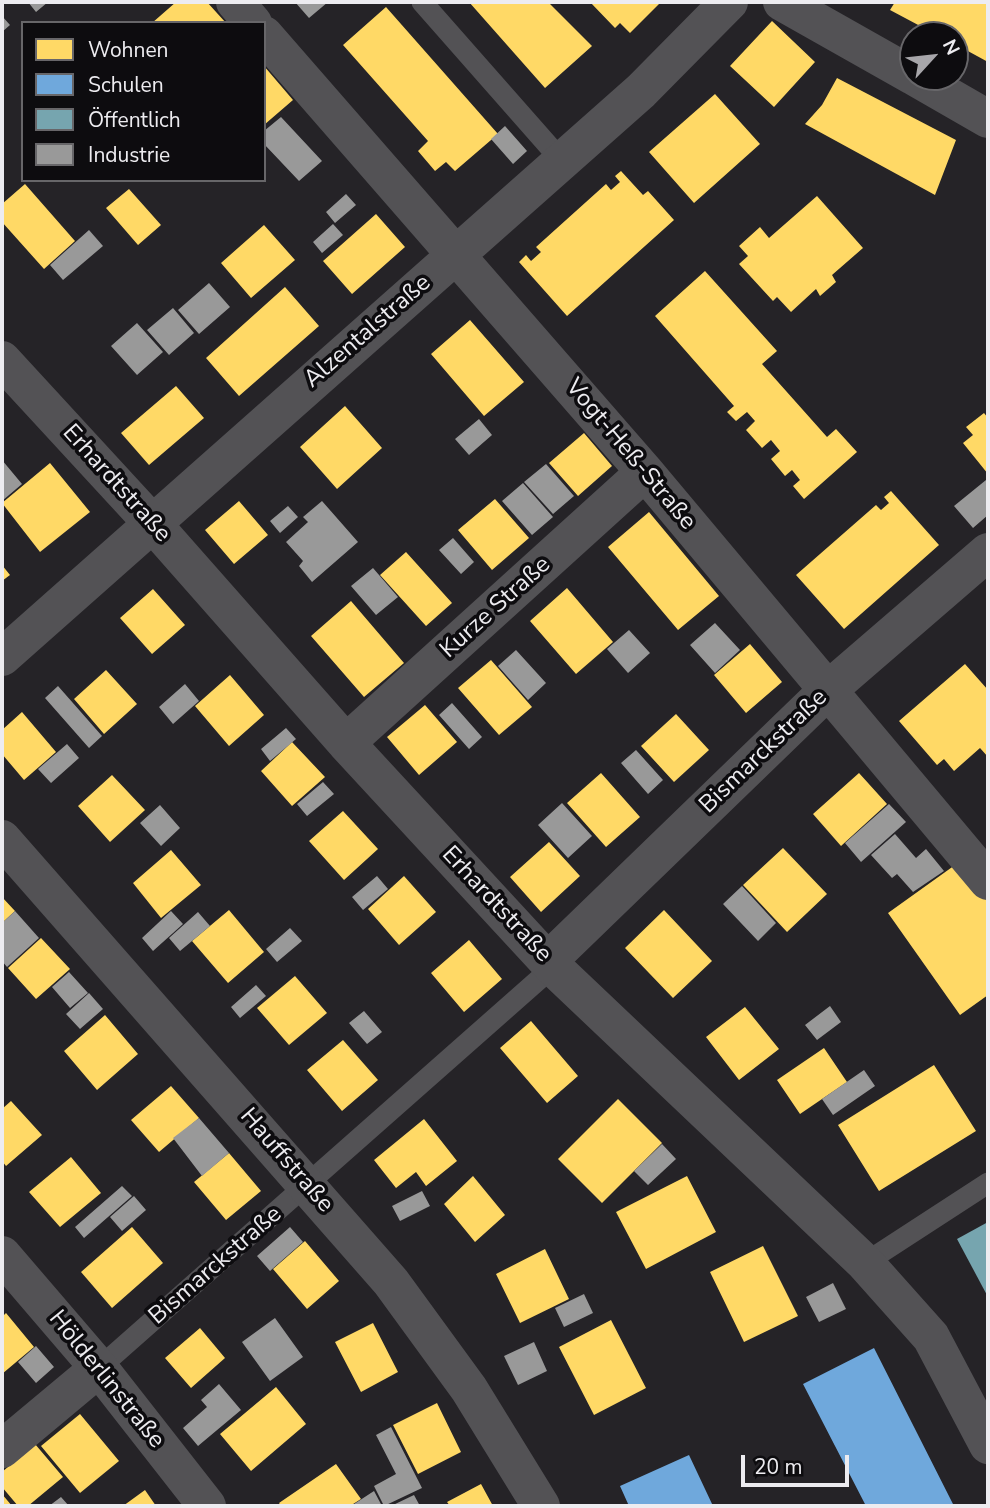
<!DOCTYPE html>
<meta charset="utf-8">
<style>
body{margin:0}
#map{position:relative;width:990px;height:1508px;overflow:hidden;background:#252327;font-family:"Nunito Sans",sans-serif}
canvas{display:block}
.frame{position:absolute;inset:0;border:4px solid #edecf0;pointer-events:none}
.legend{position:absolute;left:21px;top:21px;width:245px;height:161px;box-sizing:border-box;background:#0d0c0f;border:2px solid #676669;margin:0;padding:9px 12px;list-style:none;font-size:21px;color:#edecf0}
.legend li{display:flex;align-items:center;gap:14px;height:35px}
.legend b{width:35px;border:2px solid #676669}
.north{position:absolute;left:899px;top:21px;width:70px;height:70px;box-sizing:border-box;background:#0d0c0f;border:2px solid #676669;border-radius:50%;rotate:63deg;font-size:19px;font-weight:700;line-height:28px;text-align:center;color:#edecf0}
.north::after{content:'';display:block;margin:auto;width:24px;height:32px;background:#a7a6aa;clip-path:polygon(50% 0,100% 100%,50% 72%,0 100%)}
.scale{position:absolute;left:741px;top:1455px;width:108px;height:32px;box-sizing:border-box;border:4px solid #edecf0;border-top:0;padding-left:9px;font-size:21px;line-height:24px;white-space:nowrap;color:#edecf0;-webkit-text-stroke:5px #0d0c0f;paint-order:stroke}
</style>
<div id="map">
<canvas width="990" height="1508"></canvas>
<div class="frame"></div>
<ul class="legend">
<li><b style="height:19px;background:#ffd966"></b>Wohnen</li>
<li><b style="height:19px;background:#6fa8dc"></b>Schulen</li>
<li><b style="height:19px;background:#76a5af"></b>Öffentlich</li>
<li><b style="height:19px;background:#999"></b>Industrie</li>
</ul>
<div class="north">N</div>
<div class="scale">20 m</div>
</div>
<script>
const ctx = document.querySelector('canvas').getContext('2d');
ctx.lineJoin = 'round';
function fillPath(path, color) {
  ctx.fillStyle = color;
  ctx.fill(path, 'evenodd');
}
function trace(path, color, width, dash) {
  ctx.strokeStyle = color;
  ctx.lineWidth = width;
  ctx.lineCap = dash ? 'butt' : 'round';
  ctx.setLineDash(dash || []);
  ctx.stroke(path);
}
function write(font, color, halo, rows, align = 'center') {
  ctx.font = font + ' "Nunito Sans",sans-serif';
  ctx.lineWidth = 7;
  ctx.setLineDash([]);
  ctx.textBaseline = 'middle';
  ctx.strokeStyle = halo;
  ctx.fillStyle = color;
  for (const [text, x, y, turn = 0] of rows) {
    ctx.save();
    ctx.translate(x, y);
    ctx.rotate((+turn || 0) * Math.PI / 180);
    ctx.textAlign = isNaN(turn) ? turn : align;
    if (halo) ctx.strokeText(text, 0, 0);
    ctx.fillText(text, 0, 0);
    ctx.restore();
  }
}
const homes = new Path2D(`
 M176,2H207L226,23H152Z
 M469,2H548L592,46L545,88Z
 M590,2H658L660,3L630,33L620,23L615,28Z
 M895,2H988V62L955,44V35H937L890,10Z
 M386,7L498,134L455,171L446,162L435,171L418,151L428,141L343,45Z
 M772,21L815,62L774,107L730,66Z
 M264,66L293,100L264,125Z
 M837,78L956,140L935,195L805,124L822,105Z
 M715,94L760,144L694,203L649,152Z
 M621,171L643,195L648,191L674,220L567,316L519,262L526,255L531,261L541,252L536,247L606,184L611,190L620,182L615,176Z
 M25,184L75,241L44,269L2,222V204Z
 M129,189L161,225L138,245L106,208Z
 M817,196L863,248L832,275L836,282L820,296L816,289L791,312L777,297L773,301L739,264L748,256L739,246L760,227L769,238Z
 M376,214L405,247L352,294L323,261Z
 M264,225L295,260L251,298L221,263Z
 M705,271L777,351L762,364L827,437L836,429L857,452L804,499L793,486L800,480L792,470L785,476L771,459L780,451L771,440L762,448L746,430L755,421L747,412L736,421L727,412L734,406L655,316Z
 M285,287L319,326L239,396L206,358Z
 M470,320L524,382L484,416L431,354Z
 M176,386L204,418L149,465L121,433Z
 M345,406L382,448L337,489L300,447Z
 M984,413L988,418V474L963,443L973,435L966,427Z
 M584,433L612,466L578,496L549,463Z
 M50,463L90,512L40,552L2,503Z
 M891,491L939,545L844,629L796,575L876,505L881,510L889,503L884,497Z
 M495,499L529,538L492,570L458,530Z
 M239,501L268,535L234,564L205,530Z
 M649,512L719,596L678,630L608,547Z
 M406,552L452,603L426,626L380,575Z
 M2,565L10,575L2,581Z
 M567,588L613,642L576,674L530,621Z
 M153,589L185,625L152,654L120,618Z
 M351,601L404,663L364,697L311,636Z
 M750,644L782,682L746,713L714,675Z
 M491,660L532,707L499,735L458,688Z
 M965,664L988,690V757L980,748L954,771L944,759L937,765L899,721Z
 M106,670L137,704L104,734L74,699Z
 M230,675L264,715L229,746L195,706Z
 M425,705L457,742L419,775L387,737Z
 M22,712L56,752L24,780L2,754V730Z
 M676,714L709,750L674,782L641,746Z
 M292,742L325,777L292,806L261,771Z
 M601,773L640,817L606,847L567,803Z
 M859,773L887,804L841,846L813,814Z
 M112,775L145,810L110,842L78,806Z
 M343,811L378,849L344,880L309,841Z
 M549,842L580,876L541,912L510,877Z
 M783,848L827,894L787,932L743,885Z
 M171,850L201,885L161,918L133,883Z
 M962,860L988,898V995L960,1015L888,913Z
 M404,876L436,912L399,945L368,909Z
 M2,897L15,911L2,923Z
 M229,910L264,952L228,983L192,941Z
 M664,910L712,961L673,998L625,948Z
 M41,938L70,969L36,999L8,968Z
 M469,940L502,979L464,1012L431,973Z
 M295,976L327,1013L289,1045L257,1008Z
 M745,1007L779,1049L739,1080L706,1037Z
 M105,1015L138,1054L97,1090L64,1051Z
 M531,1021L578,1076L547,1103L500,1048Z
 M343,1040L378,1080L342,1111L307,1070Z
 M824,1048L847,1082L800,1114L777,1080Z
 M934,1065L976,1131L879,1191L838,1125Z
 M171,1086L199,1118L159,1152L131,1120Z
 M618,1099L662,1143L602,1203L558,1159Z
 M11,1101L42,1135L6,1166L2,1161V1109Z
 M424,1119L457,1161L426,1186L416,1172L396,1188L374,1160Z
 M229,1153L261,1191L226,1220L194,1182Z
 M71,1157L101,1193L60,1227L29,1192Z
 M473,1176L505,1215L475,1242L444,1204Z
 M687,1176L716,1232L646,1269L616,1212Z
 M132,1227L163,1263L112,1308L81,1272Z
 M305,1241L339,1281L307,1309L273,1269Z
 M763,1246L798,1316L744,1342L710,1272Z
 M545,1249L569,1299L520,1323L496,1274Z
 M6,1313L34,1347L2,1374V1317Z
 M611,1320L646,1388L594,1415L559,1347Z
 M373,1323L398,1372L361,1392L335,1342Z
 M200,1328L225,1358L191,1388L165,1358Z
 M276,1387L306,1424L251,1471L220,1434Z
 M437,1403L461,1452L418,1474L393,1425Z
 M80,1414L119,1461L80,1493L41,1446Z
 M35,1444L63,1477L28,1506H18L2,1487V1472Z
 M336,1464L361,1499L350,1506H281L279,1503Z
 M481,1484L493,1506H450L447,1502Z
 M145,1490L156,1506H123Z
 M2,1494L12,1506H2Z`);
const schools = new Path2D(`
 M874,1348L954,1506H866L803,1384Z
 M689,1455L713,1506H629L620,1486Z`);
const public = new Path2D(`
 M988,1222V1297L957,1239Z`);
const industry = new Path2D(`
 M28,2H48L36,12Z
 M295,2H328L309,18Z
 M2,16L10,25L2,32Z
 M281,117L322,161L299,181L264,144V131Z
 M505,126L527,151L513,164L491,139Z
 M346,194L356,205L335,223L326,212Z
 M333,224L343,235L322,253L313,242Z
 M89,230L103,246L63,280L50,265Z
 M209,283L230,307L199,334L178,310Z
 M173,308L194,333L169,355L147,330Z
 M137,323L163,352L137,375L111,346Z
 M479,419L492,435L469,455L455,439Z
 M2,460L22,484L2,501Z
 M546,464L574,496L553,514L524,482Z
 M986,480L988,515L973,528L954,506Z
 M523,483L553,517L532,535L502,501Z
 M322,501L358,542L312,582L299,566L303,561L286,542L308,522L303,517Z
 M288,506L298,517L280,533L270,521Z
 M453,538L474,562L461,574L439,550Z
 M373,568L398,597L376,615L351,586Z
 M715,623L740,650L715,673L690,645Z
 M629,630L650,653L628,673L607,649Z
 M516,650L546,683L528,700L498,666Z
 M185,684L199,701L173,724L159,707Z
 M58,686L102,736L89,748L45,698Z
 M452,703L482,737L469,749L439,715Z
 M286,728L296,739L270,761L261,749Z
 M67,744L79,758L51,783L38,769Z
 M636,750L663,780L648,794L621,763Z
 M323,782L334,794L307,816L297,804Z
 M562,803L592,836L568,858L538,825Z
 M889,804L906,822L861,862L845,843Z
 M160,805L180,828L161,846L140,823Z
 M895,834L916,858L926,849L944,871L913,892L897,874L892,878L871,855Z
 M377,876L388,889L363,910L352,897Z
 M742,886L776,923L758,941L723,904Z
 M15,911L39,938L7,967L2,961V923Z
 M171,911L183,924L153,951L142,938Z
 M198,912L210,926L180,951L169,938Z
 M290,928L302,941L277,962L266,949Z
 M69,972L88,993L70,1008L52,987Z
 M256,985L266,996L240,1018L231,1007Z
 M89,993L103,1009L80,1029L66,1014Z
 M830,1006L841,1022L817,1040L805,1025Z
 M364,1011L382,1032L367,1044L349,1023Z
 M864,1070L875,1086L833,1115L822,1099Z
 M199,1118L229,1153L202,1176L173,1138Z
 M662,1144L676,1159L648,1185L634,1171Z
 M122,1186L132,1196L84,1238L75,1227Z
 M422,1191L430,1206L400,1221L392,1206Z
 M134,1196L146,1210L122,1231L110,1217Z
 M290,1227L303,1242L270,1271L257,1256Z
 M833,1283L846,1309L819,1322L806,1297Z
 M584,1294L593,1313L564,1327L555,1308Z
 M275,1318L303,1357L270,1381L242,1342Z
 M534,1342L547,1371L518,1385L504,1356Z
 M36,1346L54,1367L36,1383L18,1362Z
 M219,1384L241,1410L198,1446L183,1428L207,1407L201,1400Z
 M391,1427L422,1488L384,1506L374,1486L396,1474L376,1435Z
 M374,1491L382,1506H351Z
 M414,1495L420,1506H391Z
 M61,1497L69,1506H49Z`);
const service = new Path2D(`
 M422,2L562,161
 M865,1263L988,1183
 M99,1368L553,967`);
const minor = new Path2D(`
 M235,2L253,23
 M782,2L913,76
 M264,35L645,472L988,881
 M915,77L988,119
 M2,360L152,523L346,743L553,967L865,1263L931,1337L988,1445
 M2,657L641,91L729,2
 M346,743L645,472
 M2,839L391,1282L469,1389L541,1506
 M549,960L828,690L988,552
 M2,1255L99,1368L207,1506
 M2,1449L99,1368`);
const streetNames = [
 ["Alzentalstraße",368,332,-41],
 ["Vogt-Heß-Straße",630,455,50],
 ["Erhardtstraße",116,484,48],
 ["Kurze Straße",496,608,-42],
 ["Bismarckstraße",764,752,-44],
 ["Erhardtstraße",496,905,47],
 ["Hauffstraße",286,1161,49],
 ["Bismarckstraße",216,1266,-41],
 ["Hölderlinstraße",106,1380,51]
];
fillPath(homes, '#ffd966');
fillPath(schools, '#6fa8dc');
fillPath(public, '#76a5af');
fillPath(industry, '#999');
trace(service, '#535255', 21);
trace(minor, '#535255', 38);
write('24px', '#edecf0', '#0d0c0f', streetNames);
</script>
